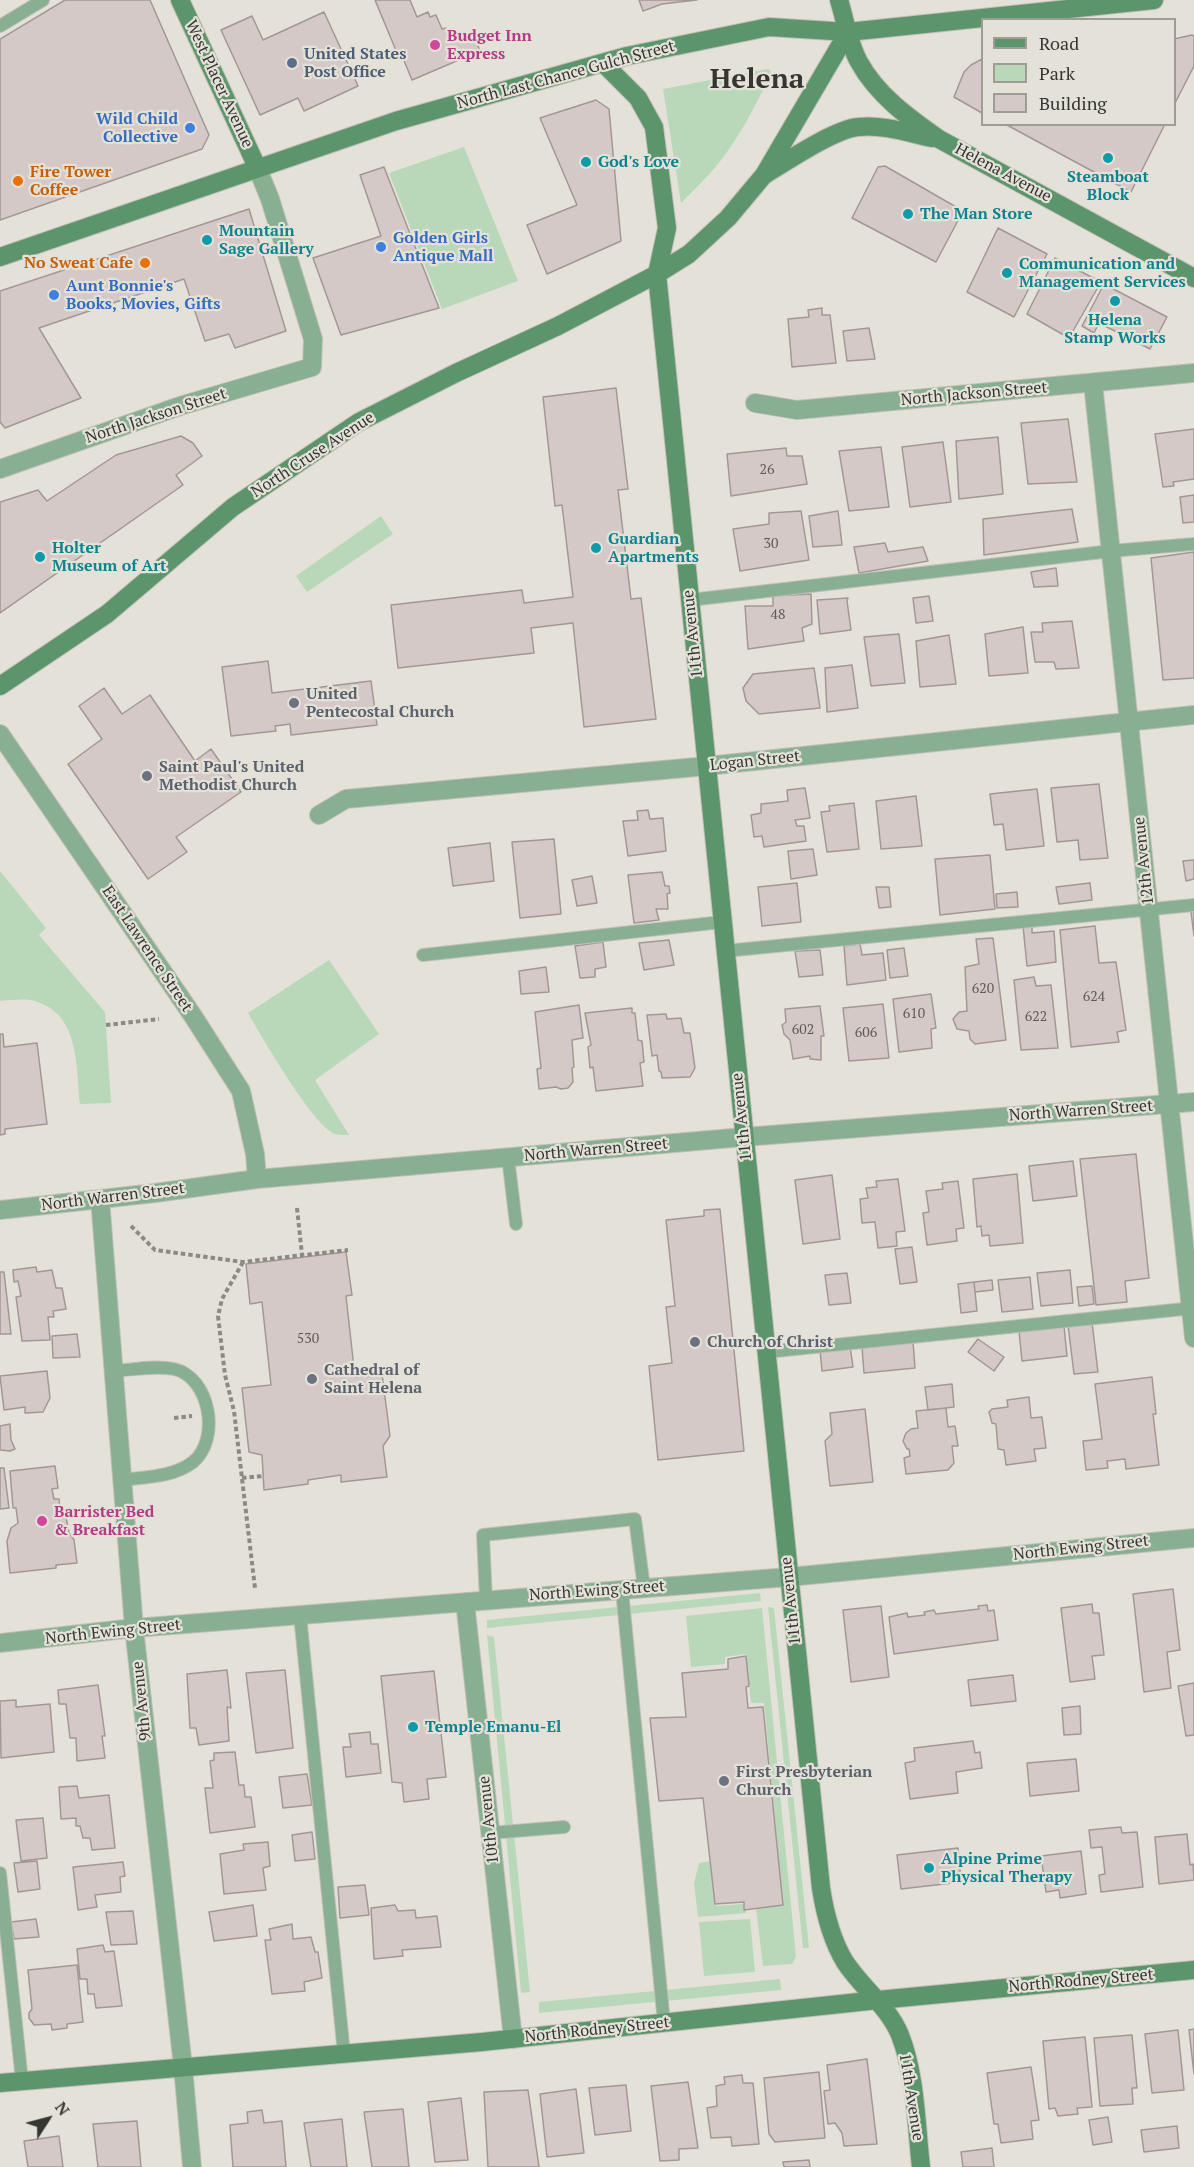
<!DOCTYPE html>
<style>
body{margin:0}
#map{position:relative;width:1194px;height:2167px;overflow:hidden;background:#e4e2d8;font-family:"PT Serif",serif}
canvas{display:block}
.legend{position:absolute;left:981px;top:18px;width:195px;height:108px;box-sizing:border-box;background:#e4e2d8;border:2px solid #9e9d95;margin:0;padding:8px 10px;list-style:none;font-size:18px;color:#353531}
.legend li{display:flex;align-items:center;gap:12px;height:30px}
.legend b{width:30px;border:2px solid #9e9d95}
.north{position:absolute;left:18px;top:2089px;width:60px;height:60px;-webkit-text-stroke:4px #e4e2d8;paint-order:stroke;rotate:54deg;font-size:16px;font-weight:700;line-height:24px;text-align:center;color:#353531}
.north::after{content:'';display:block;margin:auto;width:21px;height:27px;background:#353531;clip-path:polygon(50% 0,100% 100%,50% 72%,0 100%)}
</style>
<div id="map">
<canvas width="1194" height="2167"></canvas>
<ul class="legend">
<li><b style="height:8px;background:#5c956b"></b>Road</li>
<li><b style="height:16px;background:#b9d7b9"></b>Park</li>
<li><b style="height:16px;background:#d5c9c7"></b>Building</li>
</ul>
<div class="north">N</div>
</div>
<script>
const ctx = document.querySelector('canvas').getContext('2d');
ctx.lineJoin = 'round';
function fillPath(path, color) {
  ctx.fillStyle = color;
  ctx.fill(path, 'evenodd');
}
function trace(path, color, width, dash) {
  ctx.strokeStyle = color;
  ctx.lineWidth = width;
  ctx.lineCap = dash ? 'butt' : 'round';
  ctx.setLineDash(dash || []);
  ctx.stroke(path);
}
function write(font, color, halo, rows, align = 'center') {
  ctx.font = font + ' "PT Serif",serif';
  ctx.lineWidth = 4.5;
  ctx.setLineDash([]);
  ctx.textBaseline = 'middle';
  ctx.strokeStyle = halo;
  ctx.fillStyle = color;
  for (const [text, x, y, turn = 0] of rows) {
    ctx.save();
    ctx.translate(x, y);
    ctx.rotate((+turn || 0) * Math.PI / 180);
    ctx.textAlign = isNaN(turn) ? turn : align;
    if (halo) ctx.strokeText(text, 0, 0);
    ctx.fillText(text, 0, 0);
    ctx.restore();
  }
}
const green = new Path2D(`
 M767,69L770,70L771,74C754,108 738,141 713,170C703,181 692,192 681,203L663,89Z
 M464,147L518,281L442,309L389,173Z
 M381,516L393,534L307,592L296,576Z
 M0,871L46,928L39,935L105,1012L111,1103L80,1104C76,1067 80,1017 38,1002C28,998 11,1000 0,1001Z
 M329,960L379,1034L315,1080L349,1135C345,1135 339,1135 335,1134C313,1126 262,1037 248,1013Z
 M760,1593L761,1601L487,1628V1620Z
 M768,1607L774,1608L809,1948H803Z
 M762,1608L796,1957L792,1964L763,1966L756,1908L746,1910V1913L698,1917L694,1883L699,1863L711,1861L716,1906L742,1904L759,1908L783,1904L764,1703H751L746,1654L725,1657V1664L691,1667L686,1616Z
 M487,1635L494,1637L530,1992L521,1993Z
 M750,1919L755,1972L704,1976L699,1922Z
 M780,1979L781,1990L539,2013V2002Z`);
const building = new Path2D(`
 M65,0H150L209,135L202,149L0,220V39Z
 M375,0H410L417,17L428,12L430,17L436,15L442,29L446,28L449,35L455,33L458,39L473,33L480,51L412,80L400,51L397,53Z
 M639,0H697L662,4L643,11Z
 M324,12L358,86L304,111L298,98L260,115L221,30L252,16L263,40Z
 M1192,35L1194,36V66L1174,105V39Z
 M982,59V113L954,97L964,72L971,65Z
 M596,100L609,109L621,241L547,274L527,225L577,205L540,118Z
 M1005,124H1165L1131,192Z
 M885,166L963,211L936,262L852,218L878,167Z
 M384,167L439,308L341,335L313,258L381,236L360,175Z
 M249,209L286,331L235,348L229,334L205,341L184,279L39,328L81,398L5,428L0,422V291Z
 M998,228L1047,254L1014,317L967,292Z
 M1055,258L1101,282L1069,338L1027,314Z
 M1104,284L1167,317L1150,349L1099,323L1094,333L1082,326Z
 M822,308V315H830L836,363L792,367L788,319L809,317L808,310Z
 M869,328L875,359L847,361L843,331Z
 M616,388L628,489L618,490L631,599L641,598L656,719L584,727L573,623L531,628L534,653L398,668L391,605L522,590L524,603L573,597L562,505L555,506L543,397Z
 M1068,419L1077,482L1028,484L1021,423Z
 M1194,429V479L1173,482L1174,486L1163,487L1155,434Z
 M181,436L193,443L202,456L176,475L183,485L0,613V502L38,490L47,501L116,455Z
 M998,437L1003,494L959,499L956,441Z
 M943,442L951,502L910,507L902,447Z
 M881,447L889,507L849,511L839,451Z
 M786,448L787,456H802L807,484L731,496L727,454Z
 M1194,495V522L1183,523L1180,497Z
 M1072,509L1078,542L984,555L983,519Z
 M801,511L809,560L740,571L733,529L769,524V513Z
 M838,511L842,545L813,547L809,516Z
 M885,543L888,552L923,547L928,561L859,573L854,547Z
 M1194,552V678L1163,680L1151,558Z
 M1056,568L1058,586L1034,587L1031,572Z
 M811,594L812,624L802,628L804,641L748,649L745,606H773V596Z
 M929,596L933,621L916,623L913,598Z
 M848,598L847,601L851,630L820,634L817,600Z
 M1072,621L1079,668L1056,669L1054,662H1035L1031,632H1043L1042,623Z
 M1023,627L1028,673L989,676L985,634Z
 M899,634L905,683L871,686L864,637Z
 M949,635L956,684L920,687L916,641Z
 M268,661L272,693L371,681L377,725L291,735L290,724L275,726L276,731L231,736L222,667Z
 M852,665L858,708L827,712L825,668Z
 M814,668L820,708L759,714L746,701L743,688L753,674Z
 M104,688L122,714L150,695L195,761L211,749L241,792L176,837L187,852L148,879L68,764L102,739L79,706Z
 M1099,784L1108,858L1080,860L1078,840L1057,842L1051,788Z
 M805,788L810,818L795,820L797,826H804L806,841L764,847L762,836L754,837L751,815L761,813V804L788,801L787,790Z
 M1037,789L1044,846L1006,850L1003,824L994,825L990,794Z
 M916,796L922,846L881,849L876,801Z
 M854,803L859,849L827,852L821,812L830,811L829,806Z
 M648,810L650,819L663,818L666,851L628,856L623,821L638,820L637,811Z
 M554,839L561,914L520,918L512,842Z
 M490,843L494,881L453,886L448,848Z
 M813,849L817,875L791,879L788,851Z
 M990,855L995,909L940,915L935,859Z
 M1194,860V879L1186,881L1183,861Z
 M662,872L665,886H669L670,893L667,894L668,909H656L659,920L634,923L628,875Z
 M592,876L597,903L577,906L572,880Z
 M797,883L801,922L762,926L758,887Z
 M1090,883L1092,900L1059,904L1056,887Z
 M876,887H889L891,907L879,908Z
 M1017,892L1018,907L997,908L996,894Z
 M1194,911V936L1191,912Z
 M1032,925V933L1054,931L1056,962L1027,966L1023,926Z
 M1095,926L1099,963L1116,962L1126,1030L1117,1032L1119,1042L1071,1047L1060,930Z
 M993,938L1006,1040L975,1044L970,1039L969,1031L957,1029L953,1019L959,1012L967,1011L965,967L979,964L976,939Z
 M669,940L674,965L644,970L639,943Z
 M603,942L606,967L595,969V977L580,978L575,946Z
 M860,944L862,955L883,953L886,980L847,985L844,946Z
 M904,948L908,976L890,978L887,950Z
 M820,950L823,975L799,977L795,951Z
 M546,967L549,992L521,994L519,971Z
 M1034,977L1036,986L1051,985L1058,1048L1021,1050L1014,980Z
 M931,994L936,1028L931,1029L932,1048L899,1052L893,999Z
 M883,1004L889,1058L849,1061L843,1008Z
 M579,1005L583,1038L572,1040L574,1067L572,1068L573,1082L568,1088L561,1089L556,1087L539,1089L537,1069L541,1068L535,1012Z
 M820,1006L824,1036H821V1060L810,1059V1056L793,1059L790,1040L784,1034L782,1025L786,1022L785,1009Z
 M632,1008V1013H635L638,1040L642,1041L644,1062L640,1063L643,1086L596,1091L593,1067L590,1068L588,1047L591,1045L585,1013Z
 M666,1014L667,1019L681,1018L684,1033H690L695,1068L690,1077L662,1078L661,1072L659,1071L657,1055L652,1056L647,1015Z
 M0,1034H3L4,1047L37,1043L47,1124L5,1129V1134L0,1135Z
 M1136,1154L1149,1278L1125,1281L1127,1302L1096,1305L1080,1159Z
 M1073,1161L1077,1196L1033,1201L1029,1166Z
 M1017,1174L1023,1243L990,1246L989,1235L982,1236L981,1226L977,1227L973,1179Z
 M832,1175L840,1239L803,1244L795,1180Z
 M898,1179L905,1231L896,1232L897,1246L878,1248L875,1222L862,1223L860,1199L868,1198L866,1188L877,1187L876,1181Z
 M958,1181L964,1228L956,1229L957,1241L927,1245L923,1213L929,1212L926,1191L943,1189L942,1183Z
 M720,1209L744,1451L658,1460L649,1366L672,1363L666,1307L675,1306L666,1220L704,1216V1210Z
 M912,1247L917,1282L900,1284L895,1249Z
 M346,1252L352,1295L346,1296L355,1377L382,1374L390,1436L383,1446L387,1477L341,1482V1475L308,1480V1484L264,1490L262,1455L249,1452L242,1388L271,1385L262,1302L250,1304L246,1264Z
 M36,1267L37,1272L52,1270L56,1288H62L66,1309L53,1311L54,1317H48L50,1340L22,1341L16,1297L21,1296L18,1281L14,1282L13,1270Z
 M1070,1270L1073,1303L1041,1306L1037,1273Z
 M0,1272H4L11,1334H0Z
 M847,1273L851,1303L829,1305L825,1275Z
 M1030,1277L1033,1309L1002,1312L998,1280Z
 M992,1280L993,1290L975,1292L974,1282Z
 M974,1282L977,1311L961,1313L958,1284Z
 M1092,1286L1094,1304L1079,1306L1077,1287Z
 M1092,1322L1098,1372L1074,1374L1068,1325Z
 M1064,1326L1067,1356L1022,1361L1019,1331Z
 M77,1334L80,1357L53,1358L52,1336Z
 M978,1339L1004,1357L994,1371L968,1352Z
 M913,1342L915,1368L864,1373L862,1347Z
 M850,1346L853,1367L822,1371L820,1350Z
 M47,1371L50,1398L43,1412L25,1413V1407L4,1410L0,1376Z
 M1152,1377L1156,1414H1153L1159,1465L1126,1469L1125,1459L1107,1461L1108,1468L1086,1470L1083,1441L1102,1439L1095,1384Z
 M952,1384L954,1407L928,1410L925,1387Z
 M1029,1397L1031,1418L1042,1417L1046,1448L1034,1449L1036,1461L1006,1465L1004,1450L998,1449L996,1424L992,1423L989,1412L992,1409L1008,1407L1007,1400Z
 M946,1408L948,1427L955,1426L958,1446H952L954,1463L948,1470L906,1474L904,1458L910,1456L909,1449H907L903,1441L906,1433L911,1429L918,1428L916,1411Z
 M865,1409L873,1482L830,1486L825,1441L832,1434L830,1413Z
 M10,1424L11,1440L15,1449L10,1451L0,1450V1426Z
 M55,1466L58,1488L52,1489L54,1499H59L61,1518L66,1517L69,1533L74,1540L77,1563L56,1565V1568L10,1573L7,1541L11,1528L18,1523L16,1508H13L10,1471Z
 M0,1468H4L9,1508L0,1509Z
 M1173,1589L1180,1650L1167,1652L1171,1688L1144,1692L1133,1594Z
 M1092,1604L1093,1613H1099L1104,1655L1092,1656L1095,1679L1070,1682L1061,1608Z
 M987,1605L988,1611L994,1610L998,1640L894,1654L889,1617L907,1613L908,1617L925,1615L924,1612L934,1610L936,1614L979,1609L978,1606Z
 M881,1606L889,1677L851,1682L843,1610Z
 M746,1656L749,1686L746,1687L748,1708L763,1707L783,1905L744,1910V1902L715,1904L703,1798L659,1801L650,1718L686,1717L682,1673L728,1669V1659Z
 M227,1670L231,1708L227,1707L229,1741L199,1745L196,1728H190L187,1674Z
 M285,1670L293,1748L256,1753L246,1673Z
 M434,1671L446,1777L427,1779L429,1799L404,1802L402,1783L392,1782L381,1676Z
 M1013,1675L1016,1701L971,1706L968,1680Z
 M1194,1683V1735L1186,1736L1178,1686Z
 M98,1685L105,1736H102L105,1758L77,1761L76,1738H70L66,1704H59L58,1690Z
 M16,1700V1707L50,1704L54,1752L1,1758L0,1701Z
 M1080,1706L1081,1734L1064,1735L1062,1708Z
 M370,1732L371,1744H378L381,1773L346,1777L343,1747H351L349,1734Z
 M973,1741L975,1753L980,1752L982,1768L956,1772L958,1793L910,1799L905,1763L915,1761L914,1748Z
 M235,1752L239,1785H244L245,1797H251L255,1827L210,1833L205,1788H213L210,1761L214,1760V1753Z
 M1076,1759L1079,1791L1030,1796L1027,1763Z
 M307,1774L312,1805L283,1808L279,1777Z
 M77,1786L79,1798L109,1795L115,1848L92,1850L90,1838H83L80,1826H76V1818L61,1819L59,1787Z
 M43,1818L47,1858L21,1861L16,1820Z
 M1121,1827L1122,1833L1137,1832L1143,1887L1101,1892L1099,1875L1105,1874L1102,1847L1091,1848L1089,1830Z
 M312,1832L315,1859L295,1861L292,1835Z
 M1187,1834L1190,1865L1193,1864L1194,1880L1159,1884L1155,1837Z
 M268,1842L270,1866L263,1868L266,1890L224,1894L220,1854L244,1850L243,1844Z
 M958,1848L961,1882L901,1889L897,1855Z
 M1081,1851L1086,1894L1060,1898L1059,1890L1046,1892L1041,1856Z
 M37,1861L40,1889L18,1892L14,1863Z
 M123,1862L125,1876L120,1877L121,1892L95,1895L97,1907L78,1910L73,1867Z
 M365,1885L369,1915L340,1918L338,1887Z
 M253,1905L257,1936L214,1941L209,1912Z
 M395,1905L398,1911L415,1910L416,1918L437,1916L441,1947L402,1950L403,1956L374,1959L371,1908Z
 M133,1911L137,1944L111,1945L106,1912Z
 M36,1919L39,1937L14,1939L11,1922Z
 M292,1924L293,1939L311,1937L315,1952H318L322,1978L304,1982L305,1991L272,1994L265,1940H271L269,1929Z
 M103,1945L105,1952L114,1951L122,2006L96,2008L94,1994H88L87,1979H80L77,1949Z
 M77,1965L83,2022L67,2024V2028L52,2030L51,2024L34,2025L29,2018V2013L32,2009L28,1970Z
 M1194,2029V2074L1189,2030Z
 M1178,2030L1184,2090L1152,2093L1145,2034Z
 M1132,2035L1137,2088H1132L1133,2104L1100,2106L1094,2038Z
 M1085,2037L1092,2107L1077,2108L1078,2114L1058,2116L1055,2108L1049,2109L1043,2041Z
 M867,2059L877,2144L844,2146L842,2133L835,2123L828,2124L824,2091L830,2090L827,2065Z
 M1031,2067L1039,2120L1031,2121L1033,2139L1001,2143L998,2124H994L987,2073Z
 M819,2072L825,2138L775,2142L769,2134L764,2078Z
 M742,2075L743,2083H753L759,2144L732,2146L731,2137L711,2138L707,2108L717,2106L716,2086L725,2084L724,2077Z
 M688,2082L698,2148L679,2149V2160L660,2161L651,2086Z
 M626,2085L631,2131L595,2135L589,2088Z
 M576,2089L584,2153L547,2157L540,2094Z
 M528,2090L539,2167H488L484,2092Z
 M461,2098L468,2160L435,2162L428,2102Z
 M403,2109L409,2167H372L364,2112Z
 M262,2110L264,2123L282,2121L286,2167H233L230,2125L248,2123L247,2112Z
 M1108,2117L1112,2142L1093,2145L1089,2120Z
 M342,2119L347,2167H311L304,2123Z
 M137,2121L141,2167H98L93,2124Z
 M1177,2126L1179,2148L1144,2152L1141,2130Z
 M59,2136L63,2167H28L24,2141Z
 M992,2148L994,2167H963L961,2152Z
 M809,2160L810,2167H784L783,2162Z`);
const path = new Path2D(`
 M106,1025L159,1019
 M297,1208L302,1255
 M131,1226L155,1250L243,1262L348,1250
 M243,1262L222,1299L218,1316L225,1375L234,1411L255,1588
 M174,1418L192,1416
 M242,1478L263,1476`);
const lane = new Path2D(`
 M0,26L43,0
 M690,600L1111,551L1194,544
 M725,951L1194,905
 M423,955L722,922
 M508,1157L516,1224
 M766,1352L1194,1308
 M113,1371C132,1370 155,1365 174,1369C210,1377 221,1439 193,1462C174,1477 145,1477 122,1480
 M622,1590L664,2023
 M486,1600L483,1535L635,1519L644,1588
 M300,1615L344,2054
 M490,1833L564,1827
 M0,1873L22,2081`);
const street = new Path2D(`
 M1093,383L1194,1338
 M755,403L797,410L1194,373
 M0,469L180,406L312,367L313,339L270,199L257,167
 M0,734L193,1016L241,1091L255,1154L257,1179
 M319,815L346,799L707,766L1194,715
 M100,1199L134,1628L183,2067L192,2167
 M0,1210L155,1193L257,1179L744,1137L1194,1102
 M465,1602L513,2039
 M0,1643L134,1628L789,1577L1194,1538`);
const secondary = new Path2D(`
 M180,0L257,167
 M839,0C845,20 849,44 859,62C877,95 909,118 939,139L1194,278
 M603,63L638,98L654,127L667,228L657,274L821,1888C825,1914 831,1939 845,1962C862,1988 888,2006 900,2035C916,2076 916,2124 921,2167
 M766,174C787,161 835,129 858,127C882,124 909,133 932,138
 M0,257L396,121L627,56L769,27L848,32L1154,0
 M0,686L107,614L233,507L359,422L456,373L558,326L657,274L689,254L728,218L764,175L848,32
 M0,2083L482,2042L878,2000L1194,1970`);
const markers = [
 [435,45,6,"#d1479c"],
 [292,63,6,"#5c6f8a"],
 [190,128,6,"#3f7fe0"],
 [1108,158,6,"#0f9aa8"],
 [586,162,6,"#0f9aa8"],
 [18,181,6,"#e8710a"],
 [908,214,6,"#0f9aa8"],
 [207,240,6,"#0f9aa8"],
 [381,247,6,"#3f7fe0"],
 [145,263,6,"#e8710a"],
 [1007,273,6,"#0f9aa8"],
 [54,295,6,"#3f7fe0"],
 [1115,301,6,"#0f9aa8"],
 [596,548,6,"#0f9aa8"],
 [40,557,6,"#0f9aa8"],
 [294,703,6,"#6b7280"],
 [147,776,6,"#6b7280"],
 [695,1342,6,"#6b7280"],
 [312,1379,6,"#6b7280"],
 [42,1521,6,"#d1479c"],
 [413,1727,6,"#0f9aa8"],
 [724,1781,6,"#6b7280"],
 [929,1868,6,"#0f9aa8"]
];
const numberNames = [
 ["26",767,470],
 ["30",771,544],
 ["48",778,615],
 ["620",983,989],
 ["624",1094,997],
 ["610",914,1014],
 ["622",1036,1017],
 ["602",803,1030],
 ["606",866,1033],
 ["530",308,1339]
];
const hotelNames = [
 ["Budget Inn",447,36],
 ["Express",447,54],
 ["Barrister Bed",54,1512],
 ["& Breakfast",54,1530]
];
const serviceNames = [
 ["United States",304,54],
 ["Post Office",304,72]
];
const streetNames = [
 ["North Last Chance Gulch Street",566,75,-15],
 ["West Placer Avenue",219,84,65],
 ["Helena Avenue",1003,173,28],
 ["North Jackson Street",974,394,-5],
 ["North Jackson Street",156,416,-18],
 ["North Cruse Avenue",313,455,-33],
 ["11th Avenue",693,634,-96],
 ["Logan Street",755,761,-6],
 ["12th Avenue",1144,861,-96],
 ["East Lawrence Street",147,949,56],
 ["North Warren Street",1081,1111,-4],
 ["11th Avenue",742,1117,-96],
 ["North Warren Street",596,1150,-5],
 ["North Warren Street",113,1197,-7],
 ["North Ewing Street",1081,1548,-6],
 ["North Ewing Street",597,1591,-4],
 ["11th Avenue",791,1601,-96],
 ["North Ewing Street",113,1632,-6],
 ["9th Avenue",142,1701,-96],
 ["10th Avenue",489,1820,-96],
 ["North Rodney Street",1081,1981,-5],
 ["North Rodney Street",597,2030,-6],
 ["11th Avenue",911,2097,81]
];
const shopNames = [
 ["Wild Child",178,119,"right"],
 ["Collective",178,137,"right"],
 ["Golden Girls",393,238],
 ["Antique Mall",393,256],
 ["Aunt Bonnie's",66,286],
 ["Books, Movies, Gifts",66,304]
];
const cultureNames = [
 ["God's Love",598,162],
 ["Steamboat",1108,177,"center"],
 ["Block",1108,195,"center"],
 ["The Man Store",920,214],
 ["Mountain",219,231],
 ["Sage Gallery",219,249],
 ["Communication and",1019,264],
 ["Management Services",1019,282],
 ["Helena",1115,320,"center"],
 ["Stamp Works",1115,338,"center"],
 ["Guardian",608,539],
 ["Apartments",608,557],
 ["Holter",52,548],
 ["Museum of Art",52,566],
 ["Temple Emanu-El",425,1727],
 ["Alpine Prime",941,1859],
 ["Physical Therapy",941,1877]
];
const foodNames = [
 ["Fire Tower",30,172],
 ["Coffee",30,190],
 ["No Sweat Cafe",133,263,"right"]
];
const worshipNames = [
 ["United",306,694],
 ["Pentecostal Church",306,712],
 ["Saint Paul's United",159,767],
 ["Methodist Church",159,785],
 ["Church of Christ",707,1342],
 ["Cathedral of",324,1370],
 ["Saint Helena",324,1388],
 ["First Presbyterian",736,1772],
 ["Church",736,1790]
];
const townNames = [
 ["Helena",757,80]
];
fillPath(green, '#b9d7b9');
fillPath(building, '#d5c9c7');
trace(building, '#a39796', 1.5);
trace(lane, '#c1bfb7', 14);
trace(street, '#c1bfb7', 20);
trace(secondary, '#c1bfb7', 20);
trace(path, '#8b8a83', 4, [4.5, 3]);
trace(lane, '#89af92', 12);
trace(street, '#89af92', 18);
trace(secondary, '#5c956b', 18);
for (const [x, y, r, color] of markers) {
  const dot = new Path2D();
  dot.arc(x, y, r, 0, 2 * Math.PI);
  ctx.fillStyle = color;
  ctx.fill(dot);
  trace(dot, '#e4e2d8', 2);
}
write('14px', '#5d5a56', null, numberNames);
write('bold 16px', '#b23c85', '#e4e2d8', hotelNames, 'left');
write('bold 16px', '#4e5e75', '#e4e2d8', serviceNames, 'left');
write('16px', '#353531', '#e4e2d8', streetNames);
write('bold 16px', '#366cbe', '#e4e2d8', shopNames, 'left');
write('bold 16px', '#0d838f', '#e4e2d8', cultureNames, 'left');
write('bold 16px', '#c56008', '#e4e2d8', foodNames, 'left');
write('bold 16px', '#5b616d', '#e4e2d8', worshipNames, 'left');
write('bold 28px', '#353531', '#e4e2d8', townNames);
</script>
